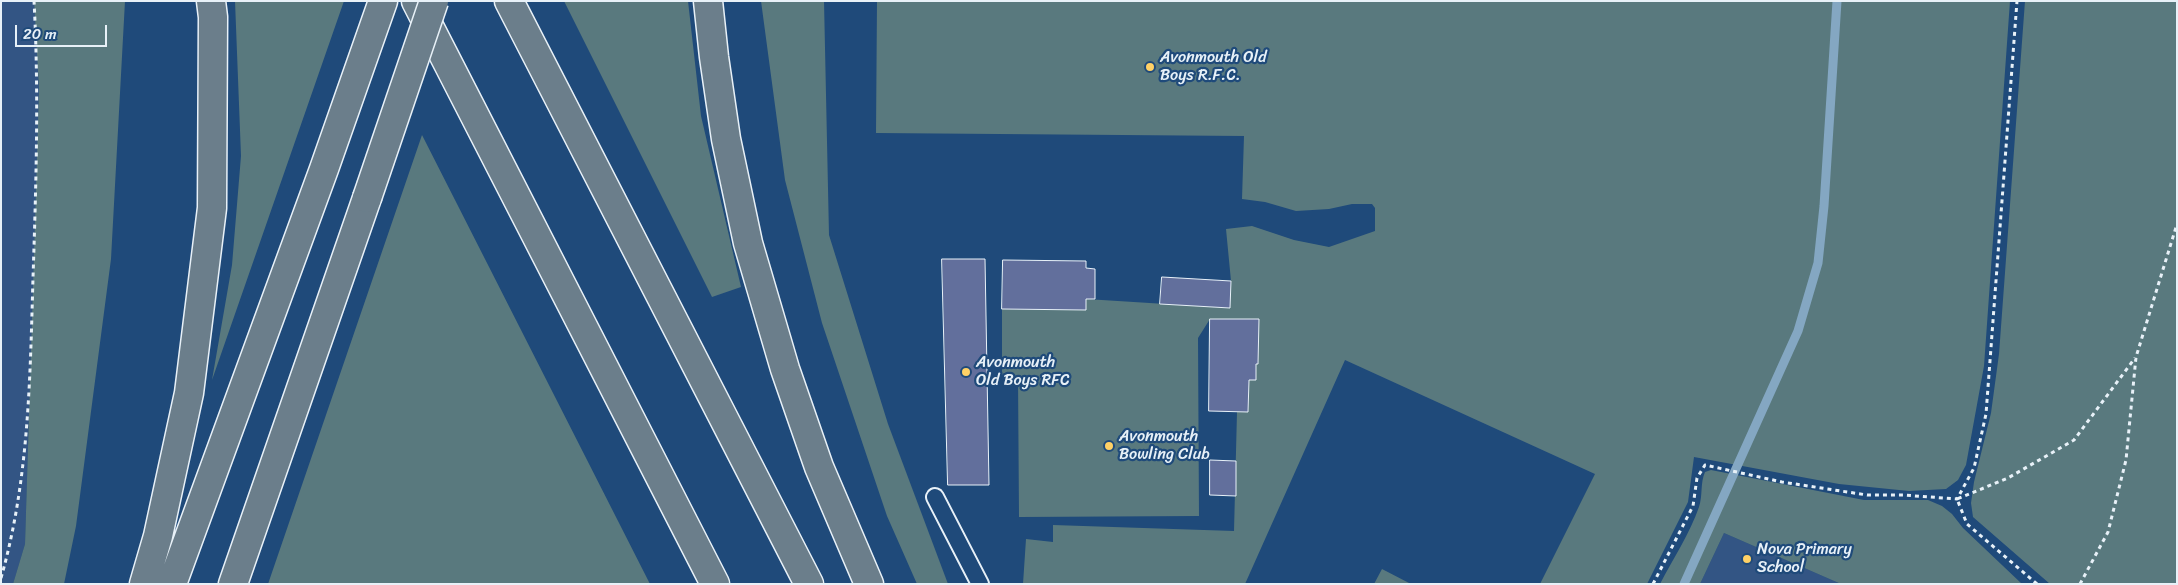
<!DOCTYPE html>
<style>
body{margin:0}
#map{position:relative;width:2178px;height:585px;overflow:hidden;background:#1f4a7a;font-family:Sriracha,sans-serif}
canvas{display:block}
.frame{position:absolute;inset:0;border:2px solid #e8f1f8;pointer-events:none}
.scale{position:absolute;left:15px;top:25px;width:92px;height:22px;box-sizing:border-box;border:2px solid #e8f1f8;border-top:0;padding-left:6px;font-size:15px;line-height:18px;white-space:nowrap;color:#e8f1f8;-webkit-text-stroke:4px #1f4a7a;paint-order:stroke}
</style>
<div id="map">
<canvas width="2178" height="585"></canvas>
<div class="frame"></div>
<div class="scale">20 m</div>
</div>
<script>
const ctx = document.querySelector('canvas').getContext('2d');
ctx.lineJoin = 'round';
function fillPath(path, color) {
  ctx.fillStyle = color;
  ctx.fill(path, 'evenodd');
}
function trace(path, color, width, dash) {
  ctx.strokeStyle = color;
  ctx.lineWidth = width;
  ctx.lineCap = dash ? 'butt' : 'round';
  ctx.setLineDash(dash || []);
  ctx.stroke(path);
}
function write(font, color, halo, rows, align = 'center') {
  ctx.font = font + ' Sriracha,sans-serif';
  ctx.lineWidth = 4.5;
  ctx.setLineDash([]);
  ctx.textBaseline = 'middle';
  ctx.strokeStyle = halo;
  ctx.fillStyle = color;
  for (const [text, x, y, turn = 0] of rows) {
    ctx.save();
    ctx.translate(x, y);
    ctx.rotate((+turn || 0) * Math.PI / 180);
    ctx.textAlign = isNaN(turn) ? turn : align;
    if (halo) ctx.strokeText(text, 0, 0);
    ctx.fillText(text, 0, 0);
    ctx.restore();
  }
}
const built = new Path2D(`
 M1,1H34L39,89L25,544L13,584H1Z
 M1724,533L1841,584H1700Z`);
const green = new Path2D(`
 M34,1H125L111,259L76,526L64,584H13L25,544L39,89Z
 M235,1H344L212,380L232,265L241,156Z
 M564,1H688L701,116L741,287L712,297Z
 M761,1H824L829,235L888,424L948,584H917L887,516L822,323L785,180Z
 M877,1H2010L1984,366L1966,465L1958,480L1946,489L1909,491L1839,484L1694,457L1688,502L1647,584H1540L1595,474L1345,360L1245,584H1023L1026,539L1053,542V525L1234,531L1237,412L1248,411L1249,380H1256V364H1258V319H1210L1198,338L1199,516L1019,517L1018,377H1002V309L1086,310V299L1229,308L1231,281L1226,229L1252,226L1294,240L1329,247L1375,231V208L1372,204H1352L1329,209L1296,211L1265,202L1242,199L1244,136L876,133Z
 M2025,1H2177V584H2050L1973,517L1971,503L1974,482L1991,413L1999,354Z
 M422,135L650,584H268Z
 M1711,470L1864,500H1928L1942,506L1952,514L1963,528L2022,584H1841L1724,533L1700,584H1660C1673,559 1690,533 1699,507C1703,495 1700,483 1705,472Z
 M1382,569L1411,584H1374Z`);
const stream = new Path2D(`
 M1684,584L1798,331L1818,263L1824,206L1837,1`);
const building = new Path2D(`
 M942,259H985L989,485H948Z
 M1003,260L1086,261V268L1095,269V299H1086V310L1002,309Z
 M1162,277L1231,281L1230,308L1160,304Z
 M1210,319H1259L1258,364H1256V380H1249L1248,412L1209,411Z
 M1210,460L1236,461V496L1210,495Z`);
const path = new Path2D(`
 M1,578C29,480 30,379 33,278C36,186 39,93 34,1
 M1653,584L1693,506L1697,478L1705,465L1782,482L1867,495H1903L1957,499L1974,468L1986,414L2017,1
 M2037,584L1967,524L1957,499L2008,478L2074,440L2135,358
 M2080,584L2108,532L2126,460L2136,357L2177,224`);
const service = new Path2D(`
 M935,497L980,584`);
const motorway = new Path2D(`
 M416,1L715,584
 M509,1L809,584
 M708,1L714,57L726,139L748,243L785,369L819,467L869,584
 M144,584L158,536L189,393L212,208L213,17L211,1
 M172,584L324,169L383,1
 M233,584L367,198`);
const motorwayBridge = new Path2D(`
 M367,198L434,1`);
const markers = [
 [1150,67,5,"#ffd166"],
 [966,372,5,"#ffd166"],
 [1109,446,5,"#ffd166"],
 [1747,559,5,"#ffd166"]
];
const poiNames = [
 ["Avonmouth Old",1160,58],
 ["Boys R.F.C.",1160,76],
 ["Avonmouth",976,363],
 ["Old Boys RFC",976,381],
 ["Avonmouth",1119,437],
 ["Bowling Club",1119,455],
 ["Nova Primary",1757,550],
 ["School",1757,568]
];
fillPath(built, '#335584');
fillPath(green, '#59797e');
trace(stream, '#84a7c2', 9);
fillPath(building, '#626f9c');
trace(building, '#e8f1f8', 1);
trace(service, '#e8f1f8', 20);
trace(motorway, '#e8f1f8', 31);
trace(path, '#e8f1f8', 3, [4, 4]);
trace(service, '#1f4a7a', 16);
trace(motorway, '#6b7e8b', 28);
trace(motorwayBridge, '#e8f1f8', 31, []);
trace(motorwayBridge, '#6b7e8b', 28);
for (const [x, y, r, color] of markers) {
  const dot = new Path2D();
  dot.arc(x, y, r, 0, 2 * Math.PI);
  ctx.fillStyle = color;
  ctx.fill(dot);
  trace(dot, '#1f4a7a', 2);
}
write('16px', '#e8f1f8', '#1f4a7a', poiNames, 'left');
</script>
